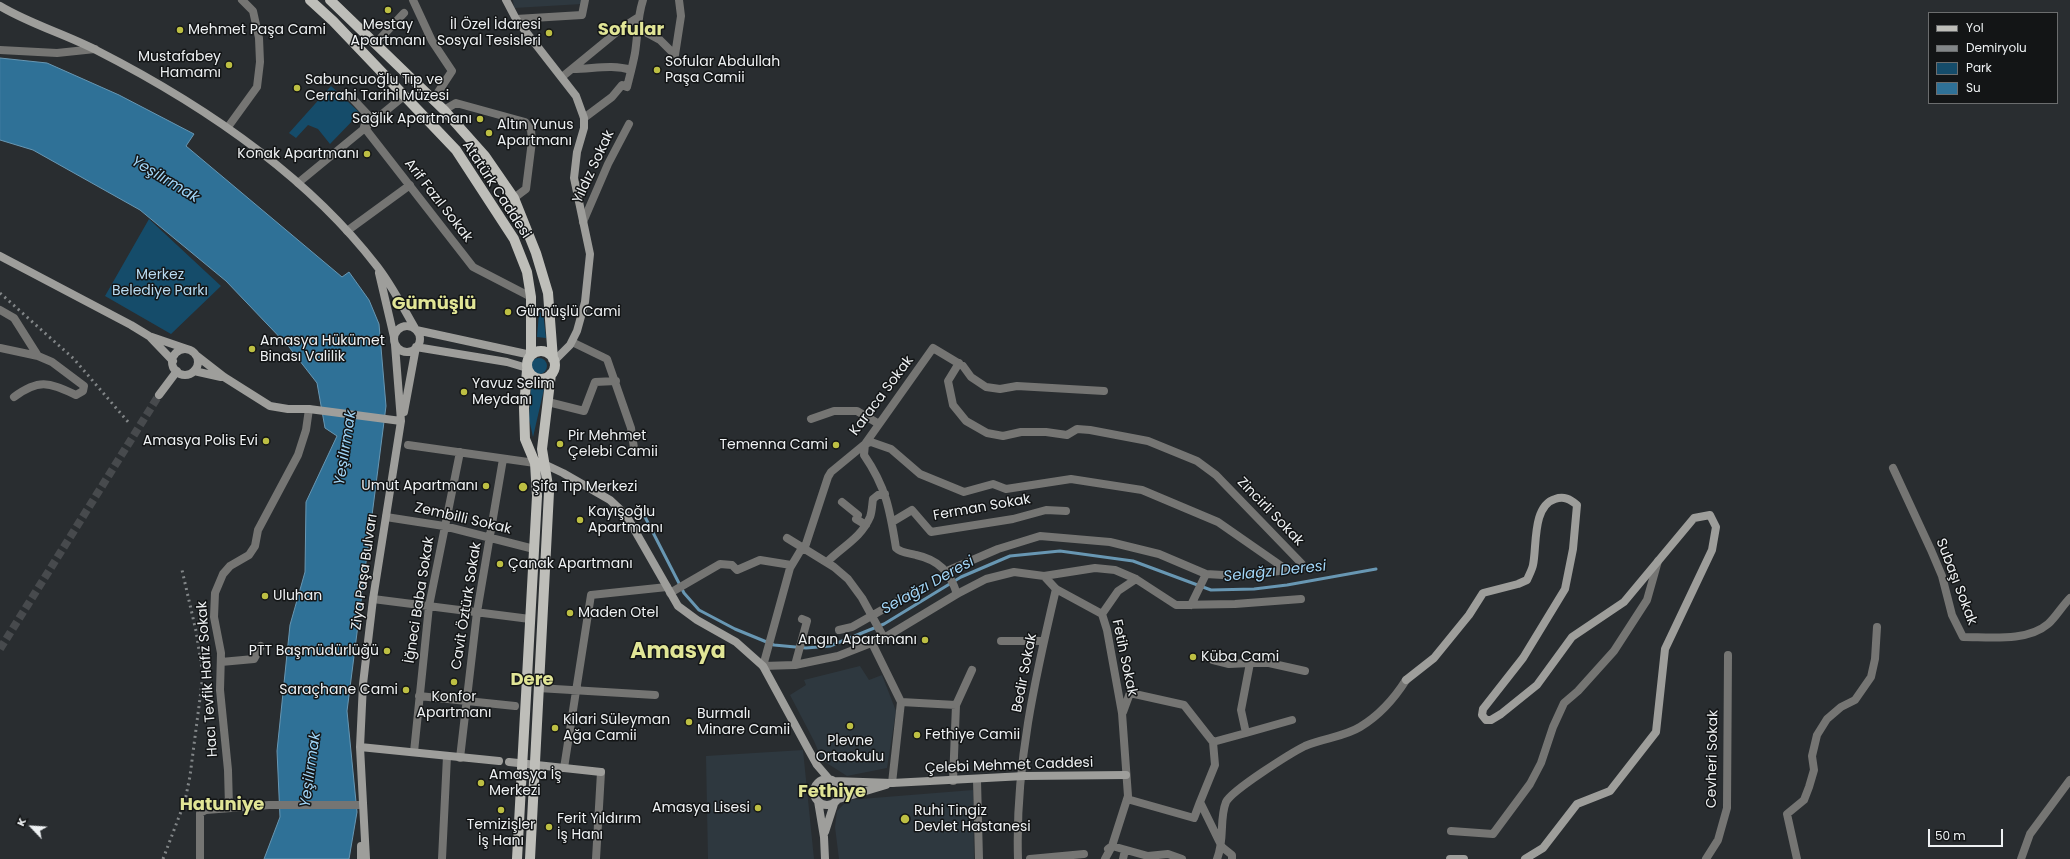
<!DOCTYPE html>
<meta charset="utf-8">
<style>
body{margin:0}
#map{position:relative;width:2070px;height:859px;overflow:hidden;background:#292d30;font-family:Poppins,sans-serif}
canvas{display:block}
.legend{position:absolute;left:1928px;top:12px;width:130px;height:92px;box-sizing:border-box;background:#131516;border:1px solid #6b6d6e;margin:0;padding:5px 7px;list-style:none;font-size:12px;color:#eef1f3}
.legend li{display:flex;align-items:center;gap:8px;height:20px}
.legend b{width:20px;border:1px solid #6b6d6e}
.north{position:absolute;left:12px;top:807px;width:40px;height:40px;-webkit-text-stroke:3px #131516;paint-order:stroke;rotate:295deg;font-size:11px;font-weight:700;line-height:16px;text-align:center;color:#eef1f3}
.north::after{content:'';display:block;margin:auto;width:14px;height:18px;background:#eef1f3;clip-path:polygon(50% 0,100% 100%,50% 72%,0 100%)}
.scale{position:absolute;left:1928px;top:829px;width:75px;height:18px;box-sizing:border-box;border:2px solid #eef1f3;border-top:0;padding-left:5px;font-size:12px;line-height:14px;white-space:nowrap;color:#eef1f3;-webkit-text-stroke:3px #131516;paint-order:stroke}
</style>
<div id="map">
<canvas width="2070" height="859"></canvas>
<ul class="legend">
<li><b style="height:5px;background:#bebeb9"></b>Yol</li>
<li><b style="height:5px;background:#828688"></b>Demiryolu</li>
<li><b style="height:11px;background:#154c6a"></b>Park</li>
<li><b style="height:11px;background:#2f7197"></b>Su</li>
</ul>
<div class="north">K</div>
<div class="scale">50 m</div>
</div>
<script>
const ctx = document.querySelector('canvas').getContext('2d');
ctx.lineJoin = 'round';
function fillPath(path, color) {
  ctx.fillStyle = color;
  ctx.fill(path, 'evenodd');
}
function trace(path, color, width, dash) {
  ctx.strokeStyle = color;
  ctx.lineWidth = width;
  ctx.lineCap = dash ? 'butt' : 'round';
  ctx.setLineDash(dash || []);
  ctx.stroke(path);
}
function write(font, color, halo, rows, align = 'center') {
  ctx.font = font + ' Poppins,sans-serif';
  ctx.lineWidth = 3;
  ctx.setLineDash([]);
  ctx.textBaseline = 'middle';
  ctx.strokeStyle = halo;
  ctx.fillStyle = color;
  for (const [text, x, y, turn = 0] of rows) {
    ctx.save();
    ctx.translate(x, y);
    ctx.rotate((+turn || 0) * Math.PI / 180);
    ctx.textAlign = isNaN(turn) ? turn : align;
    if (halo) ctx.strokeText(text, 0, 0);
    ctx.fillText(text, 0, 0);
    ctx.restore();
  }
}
const built = new Path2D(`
 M513,0H582V4L514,8Z
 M860,666L869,680L882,675L896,711L887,768L847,776L822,760L814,741L790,695L806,685L804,680Z
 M803,750L814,859H708L706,756Z
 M973,790L974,859H839L835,827L837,811L848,800Z`);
const green = new Path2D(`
 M331,86L360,113L330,144L318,129L308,125L296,138L289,133Z
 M149,219L221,286L171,334L105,296Z
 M543,312L546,338L537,337L539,313Z
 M531 366a8 8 0 1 1 16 0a8 8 0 1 1-16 0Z
 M531,388L544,389L533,437L529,419Z`);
const water = new Path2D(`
 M0,58L47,63L119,95L194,134L186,146L342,277L349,272L369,300L379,324L386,406L347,711L357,812L349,859H264L280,817L277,751L290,625L305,572L306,502L337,436L325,428L317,383L289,347L226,281L140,210L33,150L0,140Z`);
const stream = new Path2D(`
 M644,515L684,593L699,610L735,629L774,645L806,648L830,646L884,624L961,577L1010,556L1060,551L1133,561L1211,590L1254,589L1287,585L1376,569`);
const secondaryTunnel = new Path2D(`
 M0,649L159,395`);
const street = new Path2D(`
 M413,0L432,41L452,71L433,100
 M516,19L582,15L585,0
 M638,28L660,40L675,55L681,16L679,0
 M375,44L404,13
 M0,50L57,53L95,49
 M573,69C593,69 612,64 631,70
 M562,77L623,27L637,18
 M352,98L368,115L364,127L473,267L531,297
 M444,110L456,103L525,122L531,130L532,141L526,189L514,198
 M584,118L612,97L622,85L627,87C630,75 633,64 635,53C638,34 637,18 643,0
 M228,127L257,87L260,62L259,38L253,11L242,0
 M298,183L404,96
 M583,222L608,164L629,124
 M347,231L410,185
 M0,310L14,318L38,356
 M572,342L607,359L631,428L634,448
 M0,348L38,356L52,362L84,386L83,391L76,395C49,383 40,378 14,397
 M1104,391L1017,386L1000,389L986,387L971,377L963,366L933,348L865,444L831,472L828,477L805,547L802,548L790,568L763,666L795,665L838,656L884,638L957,594L986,579L1014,572L1044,576L1056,589L1102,614L1107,630L1122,713L1128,796L1112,846L1105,859
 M548,402L584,411L595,382L616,381
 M811,419L834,411H857L879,424
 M408,445L535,463
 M1893,468L1931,550L1942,576L1952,615L1963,637C1990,637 2027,642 2048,624C2056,617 2062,606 2070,598
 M842,502L858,515L856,519L866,525
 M386,517L444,526L534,549
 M892,522L912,510L931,532L1013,519L1046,510L1066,511
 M787,538L834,567L848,579L862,598L884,638
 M827,562C843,546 861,538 870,517C872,512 872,505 873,499L878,495L885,494
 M947,571L998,549L1040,536L1110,542L1159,554L1206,574L1240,576L1287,570
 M1044,576L1095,568L1115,570L1136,579L1176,605L1235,604L1301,599
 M670,593L720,564L732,565L737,570L760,560L791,565
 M957,594C950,572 939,560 916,555C909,553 901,553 896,548C890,510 886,487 864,455L865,444L871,442L891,449L920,474L964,492L993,484L1006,489L1071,479L1142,490L1218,522L1287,570L1301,568L1302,564L1216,475L1197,461L1148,441L1090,430L1077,429L1067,435L1046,432H1021L1003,436L987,433L966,421L953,405L948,381L959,363
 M373,599L530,619
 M1191,605L1206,574
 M1102,614L1118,591L1136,579
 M839,630L852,627L917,590
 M1001,641H1044
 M872,643L901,702L892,783
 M1213,660L1229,664L1250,663L1241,710L1246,733L1213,742
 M221,662L254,659L261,646
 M1250,663H1269L1305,671
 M795,665L807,621L802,619
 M538,688L655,695
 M419,696L515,706
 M901,702L956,705
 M1123,712L1130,693L1184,705L1213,742L1215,765L1200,802
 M1246,733L1292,720
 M414,752L429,606L460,452
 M460,758L477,612L503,459
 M564,768L591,595L667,587
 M977,780L979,859
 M953,781L956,705L972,670
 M1127,799L1194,818L1200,802L1222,847L1232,855V859
 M229,807L228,770L220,690L221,653L214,617L215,593L223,574L230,566L249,555L255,546L258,530L298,455L306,430L309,409
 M1451,831L1493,834L1530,784L1541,763L1553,727L1564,703L1578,691L1614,651L1647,600L1658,561
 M1108,849L1112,846L1148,856L1168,854L1182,859
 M200,859V813L206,810L269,805H362
 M442,859L447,756
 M596,859L601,772
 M1018,859C1015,767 1035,678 1056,589
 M1030,859L1084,854
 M1123,859L1125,850
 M1217,859C1225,840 1219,819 1226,802C1232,790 1291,753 1305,746C1323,738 1344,737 1360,727C1380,715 1394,699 1406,680
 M1706,859L1718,840L1727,808L1728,655
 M1797,859L1787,814L1804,800L1809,787L1814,770L1812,756L1817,735L1827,719L1841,707L1855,700L1871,677L1875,659L1877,627
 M2021,859L2030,834L2070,780`);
const secondary = new Path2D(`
 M506,0L516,19L576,96L584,118V128L577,152L574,178L590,254L585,302L577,331L570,345L554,361
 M0,6C30,24 65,34 96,50C200,103 304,172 376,265C392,285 403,308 416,330L531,355
 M0,256L131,325L149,336L187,349
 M379,273L394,337
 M394 339a13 13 0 1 1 26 0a13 13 0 1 1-26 0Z
 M151,338L173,361
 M172 362a13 13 0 1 1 26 0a13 13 0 1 1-26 0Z
 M197,356L224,377L270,406L288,409H309L401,421
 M194,371L221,377
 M159,395L177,371
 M404,412L416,347L507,362L527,368
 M544,464L563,473L610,500L626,515L678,606L697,620L736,642L763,666L807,747L817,765L829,779
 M1406,680L1434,658L1469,615L1483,593L1518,584L1527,580C1529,575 1532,570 1533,565C1537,547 1532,506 1555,499C1564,496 1570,499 1577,505L1573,549L1565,589L1523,658L1483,709L1482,715L1486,720H1491L1501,714L1537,685L1572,637L1624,602L1694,518L1710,515L1716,527L1712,550L1665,649L1656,732L1610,791L1577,804L1543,848L1525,859
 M360,747L499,761
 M509,762L601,772
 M814 792a13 13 0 1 1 26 0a13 13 0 1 1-26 0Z
 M834,781L892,783L1024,776L1126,775
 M839,799L886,785
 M818,801L824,837L825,859
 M825,832L834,804
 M361,859V846
 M366,859L360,747L363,684L373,599L401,421L395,345
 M1450,859H1464`);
const primary = new Path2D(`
 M310,0L333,21L456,150L514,239L527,272L531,297V355
 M330,0L444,110L485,156L514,198L536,253L548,293L553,359
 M527 365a14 14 0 1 1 28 0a14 14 0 1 1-28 0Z
 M517,859L537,496L535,463L525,439L524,408L527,370
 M530,859L549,492L542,449L551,374`);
const rail = new Path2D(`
 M0,293L74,359L129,423
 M163,859L185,801L190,776L203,675L196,631L182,570`);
const markers = [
 [388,10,4,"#bdbf43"],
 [180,30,4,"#bdbf43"],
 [549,33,4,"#bdbf43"],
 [229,65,4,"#bdbf43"],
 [657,70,4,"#bdbf43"],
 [297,88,4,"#bdbf43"],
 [480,119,4,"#bdbf43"],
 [489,133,4,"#bdbf43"],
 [367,154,4,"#bdbf43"],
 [508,312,4,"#bdbf43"],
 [252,349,4,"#bdbf43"],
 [464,392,4,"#bdbf43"],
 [266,441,4,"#bdbf43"],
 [560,444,4,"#bdbf43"],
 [836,445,4,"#bdbf43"],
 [486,486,4,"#bdbf43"],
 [523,487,5,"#bdbf43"],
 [580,520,4,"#bdbf43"],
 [500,564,4,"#bdbf43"],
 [265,596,4,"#bdbf43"],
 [570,613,4,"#bdbf43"],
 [925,640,4,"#bdbf43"],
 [387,651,4,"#bdbf43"],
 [1193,657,4,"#bdbf43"],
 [454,682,4,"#bdbf43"],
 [406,690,4,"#bdbf43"],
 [689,722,4,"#bdbf43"],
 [850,726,4,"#bdbf43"],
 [555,728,4,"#bdbf43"],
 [917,735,4,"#bdbf43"],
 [481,783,4,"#bdbf43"],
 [758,808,4,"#bdbf43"],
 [501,810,4,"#bdbf43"],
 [905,819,5,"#bdbf43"],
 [549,827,4,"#bdbf43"]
];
const poiNames = [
 ["Mestay",388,25,"center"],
 ["Apartmanı",388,41,"center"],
 ["İl Özel İdaresi",541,25,"right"],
 ["Sosyal Tesisleri",541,41,"right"],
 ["Mehmet Paşa Cami",188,30],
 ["Mustafabey",221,57,"right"],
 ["Hamamı",221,73,"right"],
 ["Sofular Abdullah",665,62],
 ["Paşa Camii",665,78],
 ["Sabuncuoğlu Tıp ve",305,80],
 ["Cerrahi Tarihi Müzesi",305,96],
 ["Sağlık Apartmanı",472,119,"right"],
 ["Altın Yunus",497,125],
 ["Apartmanı",497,141],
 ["Konak Apartmanı",359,154,"right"],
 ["Gümüşlü Cami",516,312],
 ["Amasya Hükümet",260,341],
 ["Binası Valilik",260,357],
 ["Yavuz Selim",472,384],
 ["Meydanı",472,400],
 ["Pir Mehmet",568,436],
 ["Çelebi Camii",568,452],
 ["Amasya Polis Evi",258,441,"right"],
 ["Temenna Cami",828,445,"right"],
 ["Umut Apartmanı",478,486,"right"],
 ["Şifa Tıp Merkezi",532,487],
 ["Kayışoğlu",588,512],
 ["Apartmanı",588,528],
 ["Çanak Apartmanı",508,564],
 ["Uluhan",273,596],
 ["Maden Otel",578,613],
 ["Angın Apartmanı",917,640,"right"],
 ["PTT Başmüdürlüğü",379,651,"right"],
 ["Küba Cami",1201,657],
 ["Saraçhane Cami",398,690,"right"],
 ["Konfor",454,697,"center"],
 ["Apartmanı",454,713,"center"],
 ["Burmalı",697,714],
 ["Minare Camii",697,730],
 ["Kilari Süleyman",563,720],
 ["Ağa Camii",563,736],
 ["Fethiye Camii",925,735],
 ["Plevne",850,741,"center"],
 ["Ortaokulu",850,757,"center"],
 ["Amasya İş",489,775],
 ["Merkezi",489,791],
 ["Amasya Lisesi",750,808,"right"],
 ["Ruhi Tingiz",914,811],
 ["Devlet Hastanesi",914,827],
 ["Ferit Yıldırım",557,819],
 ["İş Hanı",557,835],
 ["Temizişler",501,825,"center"],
 ["İş Hanı",501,841,"center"]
];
const streetNames = [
 ["Yıldız Sokak",594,167,-65],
 ["Atatürk Caddesi",496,190,57],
 ["Arif Fazıl Sokak",438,201,52],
 ["Karaca Sokak",882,396,-53],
 ["Ferman Sokak",982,508,-10],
 ["Zincirli Sokak",1270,512,46],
 ["Zembilli Sokak",463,519,13],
 ["Ziya Paşa Bulvarı",365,572,-82],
 ["Subaşı Sokak",1956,582,69],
 ["İğneci Baba Sokak",420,600,-81],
 ["Cavit Öztürk Sokak",467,606,-81],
 ["Fetih Sokak",1124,658,78],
 ["Bedir Sokak",1025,673,-79],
 ["Hacı Tevfik Hafız Sokak",208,679,-94],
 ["Cevheri Sokak",1713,759,-89],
 ["Çelebi Mehmet Caddesi",1009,766,-2]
];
const parkNames = [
 ["Merkez",160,275],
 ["Belediye Parkı",160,291]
];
const waterNames = [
 ["Yeşilırmak",165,180,31],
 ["Yeşilırmak",346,448,-81],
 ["Selağzı Deresi",1275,572,-6],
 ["Selağzı Deresi",928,586,-29],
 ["Yeşilırmak",311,770,-82]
];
const districtNames = [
 ["Sofular",631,30],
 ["Gümüşlü",434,304],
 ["Dere",532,680],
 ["Fethiye",832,792],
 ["Hatuniye",222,805]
];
const townNames = [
 ["Amasya",678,652]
];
fillPath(built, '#2e383f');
fillPath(green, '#154c6a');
fillPath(water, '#2f7197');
trace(water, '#6897b3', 1);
trace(stream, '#6897b3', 3);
trace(secondaryTunnel, '#474a4d', 8, [8, 4]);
trace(street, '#757573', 8);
trace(secondary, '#9e9e9b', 8);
trace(primary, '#bebeb9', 10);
trace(rail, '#828688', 3, [2, 4]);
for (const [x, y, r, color] of markers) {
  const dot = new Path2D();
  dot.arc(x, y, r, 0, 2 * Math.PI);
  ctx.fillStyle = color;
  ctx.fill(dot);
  trace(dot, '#131516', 1.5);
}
write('14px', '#eef1f3', '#131516', poiNames, 'left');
write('14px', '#eef1f3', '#131516', streetNames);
write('14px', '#b9dbf1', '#131516', parkNames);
write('italic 15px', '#a1d5f7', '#131516', waterNames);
write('bold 18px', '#e1e596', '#131516', districtNames);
write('bold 22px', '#e1e596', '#131516', townNames);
</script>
